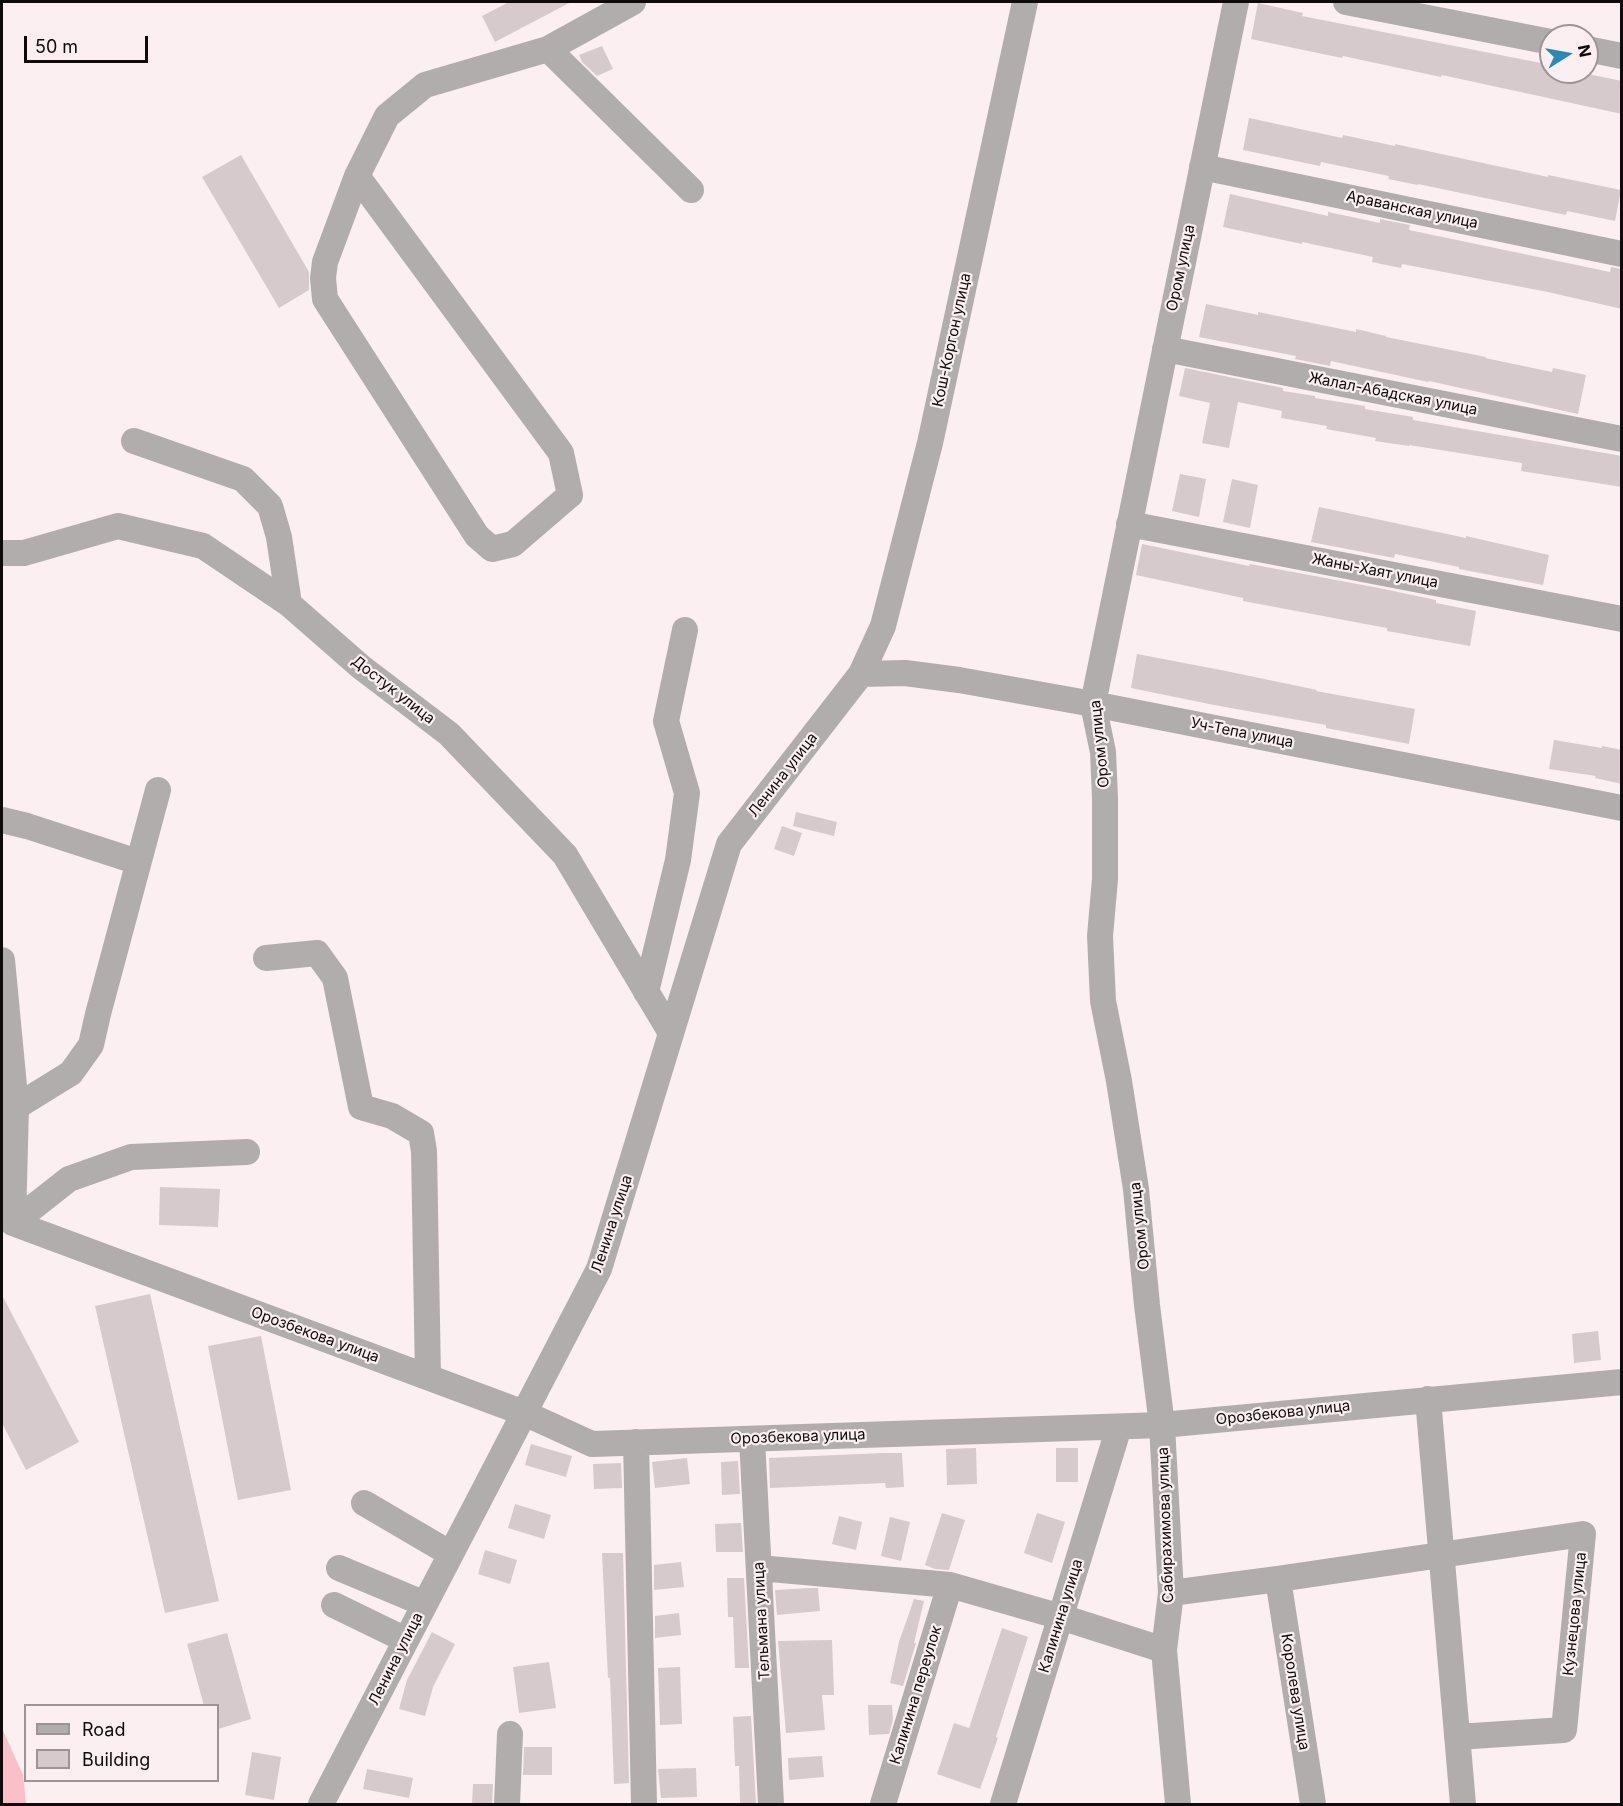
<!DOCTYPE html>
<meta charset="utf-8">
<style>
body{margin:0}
#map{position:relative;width:1623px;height:1806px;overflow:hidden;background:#fbeff1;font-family:Inter,sans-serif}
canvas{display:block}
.frame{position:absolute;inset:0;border:3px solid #0f0b0c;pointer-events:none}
.legend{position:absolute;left:24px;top:1704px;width:195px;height:78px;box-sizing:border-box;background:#fbeff1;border:2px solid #9d9495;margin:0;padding:8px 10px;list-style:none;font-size:18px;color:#0f0b0c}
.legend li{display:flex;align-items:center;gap:12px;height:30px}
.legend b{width:30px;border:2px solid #9d9495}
.north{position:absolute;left:1539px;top:24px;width:60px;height:60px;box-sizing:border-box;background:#fbeff1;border:2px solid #9d9495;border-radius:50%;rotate:79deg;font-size:16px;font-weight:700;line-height:24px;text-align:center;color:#0f0b0c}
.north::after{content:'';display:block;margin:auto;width:21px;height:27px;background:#2889b4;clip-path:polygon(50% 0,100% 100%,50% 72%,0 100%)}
.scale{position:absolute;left:24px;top:36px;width:124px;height:27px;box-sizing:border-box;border:3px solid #0f0b0c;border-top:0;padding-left:8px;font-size:18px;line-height:21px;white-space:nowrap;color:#0f0b0c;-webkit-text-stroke:4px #fbeff1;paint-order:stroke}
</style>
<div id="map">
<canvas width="1623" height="1806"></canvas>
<div class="frame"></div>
<ul class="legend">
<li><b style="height:8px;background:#b2adad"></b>Road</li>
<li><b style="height:16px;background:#d6cacc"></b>Building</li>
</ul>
<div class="north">N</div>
<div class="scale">50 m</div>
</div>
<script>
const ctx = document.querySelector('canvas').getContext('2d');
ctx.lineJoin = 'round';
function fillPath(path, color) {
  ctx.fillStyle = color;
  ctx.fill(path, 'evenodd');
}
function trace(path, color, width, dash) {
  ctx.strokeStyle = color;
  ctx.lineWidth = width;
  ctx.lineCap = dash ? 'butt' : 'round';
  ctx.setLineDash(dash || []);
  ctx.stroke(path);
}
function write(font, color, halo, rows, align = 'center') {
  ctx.font = font + ' Inter,sans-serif';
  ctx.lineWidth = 4.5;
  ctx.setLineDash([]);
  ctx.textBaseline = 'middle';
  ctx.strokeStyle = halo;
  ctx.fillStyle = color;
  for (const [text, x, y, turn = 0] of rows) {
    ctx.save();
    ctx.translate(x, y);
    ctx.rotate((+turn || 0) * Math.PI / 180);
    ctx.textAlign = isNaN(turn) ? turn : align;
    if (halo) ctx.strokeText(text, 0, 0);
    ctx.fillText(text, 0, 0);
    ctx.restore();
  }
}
const green = new Path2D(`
 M2,1728L23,1775L26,1804H2Z`);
const building = new Path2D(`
 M509,2H571L495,42L482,16Z
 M1258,3L1303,13L1302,16L1546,64L1544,72H1578L1622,81V114L1442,75L1441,77L1343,56L1342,58L1251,39Z
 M602,46L613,69L597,76L582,62L579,55Z
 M1249,118L1342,138L1343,135L1395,146V144L1548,177V175L1621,190L1615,221L1567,211L1566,215L1418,184V185L1388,179L1389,176L1321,162L1320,166L1243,150Z
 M241,155L309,272V290L279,308L202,177Z
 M1230,194L1328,216V212L1380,223V219L1410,225L1409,230L1610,272L1611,267L1622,269V309L1548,292L1402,264L1401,268L1372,262L1373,257L1302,242V244L1223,227Z
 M1206,304L1258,315V312L1356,332V329L1386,336V337L1486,357L1485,358L1552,372L1553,368L1586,375L1578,414L1429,381L1428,382L1331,361L1330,366L1295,359L1296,356L1199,337Z
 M1185,368L1283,388V391L1315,396V398L1365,406V409L1413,417V420L1622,456V487L1521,471L1522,463L1409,445V446L1375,441L1376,438L1326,429L1327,426L1281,418L1282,411L1238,402L1229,448L1202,443L1210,403L1179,396Z
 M1180,474L1206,479L1199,517L1172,511Z
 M1232,479L1258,485L1250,528L1223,522Z
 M1319,507L1466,538V536L1549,555L1543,585L1459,569V567L1395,554L1394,558L1311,542Z
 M1142,544L1249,566L1250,564L1379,588L1436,600V603L1476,611L1470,646L1387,631V628L1243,601V598L1136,575Z
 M1137,654L1221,670L1317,690L1316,691L1415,709L1409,744L1326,728V725L1214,705L1131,688Z
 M1554,740L1602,748V746L1622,750V784L1595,778L1596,776L1549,769Z
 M796,812L837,822L834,836L793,826Z
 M782,826L802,833L794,856L774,849Z
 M160,1187L220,1189L218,1227L159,1225Z
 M150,1294L219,1601L165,1613L95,1306Z
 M2,1295L79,1442L26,1470L2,1423Z
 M1598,1331L1601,1360L1574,1363L1572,1334Z
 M261,1336L291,1490L238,1500L208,1346Z
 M531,1444L572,1456L566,1477L525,1465Z
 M976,1448L977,1484L947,1485L946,1449Z
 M1056,1448H1078V1482H1056Z
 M883,1453H902L904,1487L886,1488L885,1483L770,1488L769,1458Z
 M687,1458L690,1484L655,1488L652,1462Z
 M738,1461L740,1494L722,1495L721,1462Z
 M621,1463L622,1488L594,1489L593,1464Z
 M515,1504L551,1515L544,1539L508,1528Z
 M942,1513L965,1520L949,1570L935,1569L925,1565Z
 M1037,1513L1065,1522L1052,1563L1024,1553Z
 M839,1516L862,1522L856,1550L832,1544Z
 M890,1517L910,1522L901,1561L881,1556Z
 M741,1523L743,1552H716L715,1524Z
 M485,1550L517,1560L510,1584L478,1574Z
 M602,1553H623L629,1783L614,1784L610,1678H608Z
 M681,1562L684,1587L654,1590V1565Z
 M727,1578H744L749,1668H735L733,1617H728Z
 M810,1588H818L820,1611L777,1615L775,1590Z
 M914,1599L924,1601L914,1643H916L903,1686L890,1683L899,1642Z
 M679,1613L681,1635L655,1638V1616Z
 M1002,1628L1028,1637L996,1737L998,1738L980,1789L937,1774L954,1723L969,1728Z
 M432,1632L455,1644L433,1687L425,1716L399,1709L407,1680Z
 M227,1633L251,1719L218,1729V1706H204L187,1644Z
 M832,1640L834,1695H822L825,1730L786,1733L778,1641Z
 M549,1662L556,1708L519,1713L513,1667Z
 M680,1667L682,1724L660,1725L658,1668Z
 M868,1705H892L893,1720L889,1734L869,1735Z
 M751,1716L756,1804H740L739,1766H735L733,1717Z
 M524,1747H552V1775H523Z
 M252,1752L281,1757L274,1800L245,1795Z
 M822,1756L824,1777L789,1780L788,1758Z
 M696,1768L697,1797L661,1798L658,1769Z
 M367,1769L413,1778L409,1798L363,1789Z
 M473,1784H493L492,1804H472Z`);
const minor = new Path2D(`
 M1346,2L1551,42
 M548,49L691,190
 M1587,49L1622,56
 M1202,167L1622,254
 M357,176L561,453L570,495L513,544L492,549L477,536L325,299L323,278L325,262L357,176L387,116L425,85L548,49L633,2
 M1165,349L1622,439
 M134,441L243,479L270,506L279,537L289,604
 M1129,524L1622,619
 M2,553H24L118,526L203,546L289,604L361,667L449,734L565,855L671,1033
 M861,674L905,673L959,680L1093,704L1622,808
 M2,820L27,826L138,862
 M266,958L317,953L335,978L361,1107L392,1116L421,1133L424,1151L428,1377
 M2,960L16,1107L13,1223
 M646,992L678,860L687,793L666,721L685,630
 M16,1107L71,1073L91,1045L98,1014L158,790
 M13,1223L524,1413L592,1444L1162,1425L1622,1382
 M13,1223L69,1179L131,1157L247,1152
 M1428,1399L1463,1804
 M752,1439L771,1804
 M636,1442L644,1804
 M364,1503L451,1554
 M339,1568L425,1604
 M759,1568L950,1585L1061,1617L1164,1650
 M1278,1579L1313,1804
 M1171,1593L1278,1579L1583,1534L1564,1730L1457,1737
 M334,1605L406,1640
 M321,1804L599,1269L729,844L861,674L883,626L930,443L1025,2
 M507,1804L510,1734
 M883,1804L950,1585
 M1003,1804L1119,1427
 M1178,1804L1164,1650L1171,1593L1162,1425L1147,1305L1136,1189L1119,1081L1103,1001L1100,936L1105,879V798L1103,752L1093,704L1236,2`);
const streetNames = [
 ["Араванская улица",1412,210,12],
 ["Ором улица",1181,268,-78],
 ["Кош-Коргон улица",952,340,-78],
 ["Жалал-Абадская улица",1393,394,11],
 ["Жаны-Хаят улица",1375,571,11],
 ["Достук улица",393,690,38],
 ["Уч-Тепа улица",1242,733,11],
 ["Ором улица",1100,744,-96],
 ["Ленина улица",783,775,-52],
 ["Ленина улица",612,1224,-72],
 ["Ором улица",1140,1226,-96],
 ["Орозбекова улица",315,1335,20],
 ["Орозбекова улица",1283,1413,-6],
 ["Орозбекова улица",798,1437,-2],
 ["Сабирахимова улица",1166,1525,-92],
 ["Кузнецова улица",1575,1614,-84],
 ["Калинина улица",1061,1616,-73],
 ["Тельмана улица",762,1621,-93],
 ["Ленина улица",396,1659,-63],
 ["Королева улица",1295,1692,81],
 ["Калинина переулок",916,1695,-73]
];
fillPath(green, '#fac0c7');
fillPath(building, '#d6cacc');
trace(minor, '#b2adad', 26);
write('15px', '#0f0b0c', '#fbeff1', streetNames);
</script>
